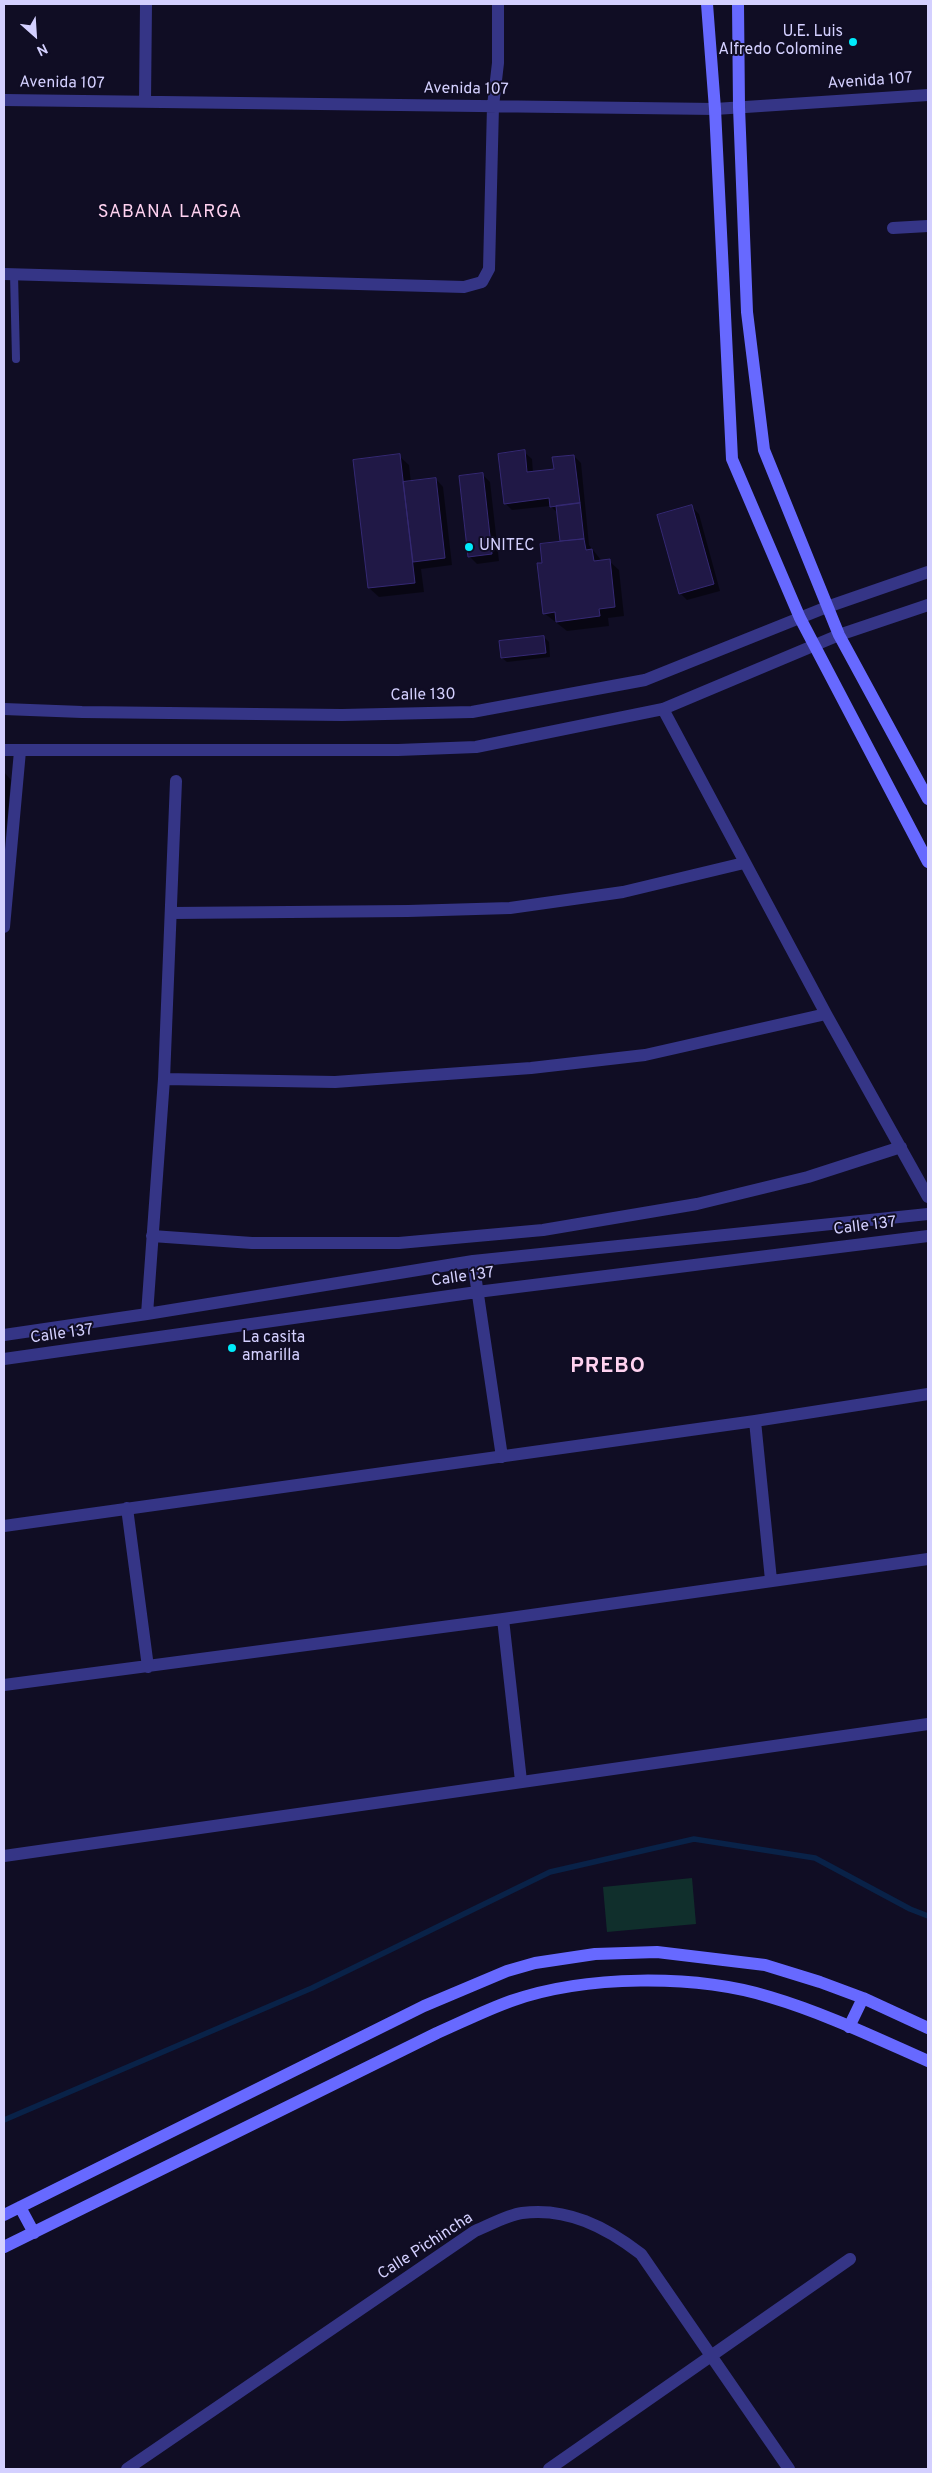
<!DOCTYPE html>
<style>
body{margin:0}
#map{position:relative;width:932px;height:2473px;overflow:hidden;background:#100d24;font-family:Overpass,sans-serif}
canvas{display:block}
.frame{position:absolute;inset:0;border:5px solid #d4d0ff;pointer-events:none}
.north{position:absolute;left:10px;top:10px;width:50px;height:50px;-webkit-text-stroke:4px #100d24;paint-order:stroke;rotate:154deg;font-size:14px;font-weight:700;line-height:20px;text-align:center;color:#d4d0ff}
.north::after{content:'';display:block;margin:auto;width:18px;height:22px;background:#d4d0ff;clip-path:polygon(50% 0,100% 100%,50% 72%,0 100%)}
</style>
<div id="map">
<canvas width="932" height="2473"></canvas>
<div class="frame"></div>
<div class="north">N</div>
</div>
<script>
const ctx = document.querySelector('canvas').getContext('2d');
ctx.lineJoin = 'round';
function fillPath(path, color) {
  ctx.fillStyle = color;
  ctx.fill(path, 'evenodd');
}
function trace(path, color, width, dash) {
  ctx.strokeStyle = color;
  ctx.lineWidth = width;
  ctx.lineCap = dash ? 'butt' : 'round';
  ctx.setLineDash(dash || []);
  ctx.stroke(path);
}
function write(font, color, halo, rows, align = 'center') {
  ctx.font = font + ' Overpass,sans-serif';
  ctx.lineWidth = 4;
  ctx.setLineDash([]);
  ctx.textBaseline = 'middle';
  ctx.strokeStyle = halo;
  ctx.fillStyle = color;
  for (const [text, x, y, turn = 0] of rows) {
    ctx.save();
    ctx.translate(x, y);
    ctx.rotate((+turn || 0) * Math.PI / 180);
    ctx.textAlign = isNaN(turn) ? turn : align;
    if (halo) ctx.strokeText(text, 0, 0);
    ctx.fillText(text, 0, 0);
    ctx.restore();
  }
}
const green = new Path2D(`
 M692,1878L696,1924L607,1932L603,1887Z`);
const shadow = new Path2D(`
 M524,452L532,459L533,473L555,470L574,456L581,463L589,545L601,560L609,561L619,570L624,616L608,618L609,626L567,631L544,613V564L563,543L558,513L550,506L512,510L505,503Z
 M399,456L409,465L411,483L436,479L443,487L452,565L421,569L424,592L379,597L369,588Z
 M482,474L490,482L499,561L477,564L469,556Z
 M692,507L699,514L720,591L687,600L680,593Z
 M544,637L549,642L550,657L507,662L502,658Z
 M4,772L11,780L4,849Z`);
const stream = new Path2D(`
 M4,2120L312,1988L550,1872L694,1839L815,1858L910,1909L928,1916`);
const building = new Path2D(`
 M525,450L527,472L554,469L552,457L574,455L580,503L550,507L549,498L504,504L498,454Z
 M400,454L415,583L368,588L353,460Z
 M483,473L492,554L468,557L459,476Z
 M436,478L445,558L413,562L403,482Z
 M580,503L584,539L560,541L556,506Z
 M692,505L714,584L679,594L657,515Z
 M584,539L586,550L592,549L594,561L610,559L615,607L599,609L600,616L556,622L555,612L543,614L537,563H542L540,544Z
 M544,636L546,653L501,658L499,641Z`);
const lane = new Path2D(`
 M14,274L16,359`);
const street = new Path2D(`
 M4,100L715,109L928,95
 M145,102L146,4
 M893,228L928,226
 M4,274L464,287L482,282L489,269L493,106L498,63V4
 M4,709L82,712L342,715L472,712L645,680L827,607L928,572
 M663,709L826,1014L928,1197
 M4,750H398L476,747L663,709L839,635L928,605
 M172,913L408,911L510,908L623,892L744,863
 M4,927L20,751
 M164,1079L335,1082L531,1068L645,1055L826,1014
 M152,1236L252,1243H399L543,1230L697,1204L808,1177L901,1147
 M473,1261L502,1457
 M147,1314L164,1079L176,781
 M4,1335L147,1314L473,1261L928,1214
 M4,1359L477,1292L928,1236
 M755,1421L771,1580
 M127,1508L148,1667
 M4,1526L755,1421L928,1394
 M503,1619L521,1781
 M4,1685L503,1619L928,1559
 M4,1856L928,1724
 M127,2469L475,2231C490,2225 507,2215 522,2213C567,2207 606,2227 641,2254L789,2469
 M549,2469L850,2259`);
const secondary = new Path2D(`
 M707,4L715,109L732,459L800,618L928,862
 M738,4L739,107L747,312L764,450L839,635L928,799
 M849,2027L863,1998
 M20,2207L34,2233
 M4,2215L424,2006L507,1971L535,1963L595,1954L657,1952L765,1965L820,1982L863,1998L928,2028
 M4,2247L437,2033C462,2022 486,2010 511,2001C585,1975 695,1974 770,1997C824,2013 876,2038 928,2061`);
const markers = [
 [853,42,5,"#00ebfb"],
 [469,547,5,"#00ebfb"],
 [232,1348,5,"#00ebfb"]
];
const poiNames = [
 ["U.E. Luis",843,33,"right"],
 ["Alfredo Colomine",843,51,"right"],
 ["UNITEC",479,547],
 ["La casita",242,1339],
 ["amarilla",242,1357]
];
const streetNames = [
 ["Avenida 107",870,82,-4],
 ["Avenida 107",62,84,1],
 ["Avenida 107",466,90,1],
 ["Calle 130",423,696,-1],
 ["Calle 137",865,1227,-7],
 ["Calle 137",463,1278,-8],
 ["Calle 137",62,1335,-8],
 ["Calle Pichincha",426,2247,-33]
];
const neighbourhoodNames = [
 ["SABANA LARGA",170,213]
];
const districtNames = [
 ["PREBO",608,1368]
];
fillPath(green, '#102f2c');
fillPath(shadow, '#0007');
trace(stream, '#092248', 5.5);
fillPath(building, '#201846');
trace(building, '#352974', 1);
trace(lane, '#353586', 8);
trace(street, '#353586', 12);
trace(secondary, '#6769ff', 12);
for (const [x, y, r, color] of markers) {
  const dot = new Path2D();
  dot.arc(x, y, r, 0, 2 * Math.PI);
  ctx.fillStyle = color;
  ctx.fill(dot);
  trace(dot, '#100d24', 2);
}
write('16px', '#d4d0ff', '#100d24', poiNames, 'left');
write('16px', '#d4d0ff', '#100d24', streetNames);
ctx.letterSpacing = '1px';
write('18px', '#ffd2f0', '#100d24', neighbourhoodNames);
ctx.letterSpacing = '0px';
ctx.letterSpacing = '1px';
write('bold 21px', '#ffd2f0', '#100d24', districtNames);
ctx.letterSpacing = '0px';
</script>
